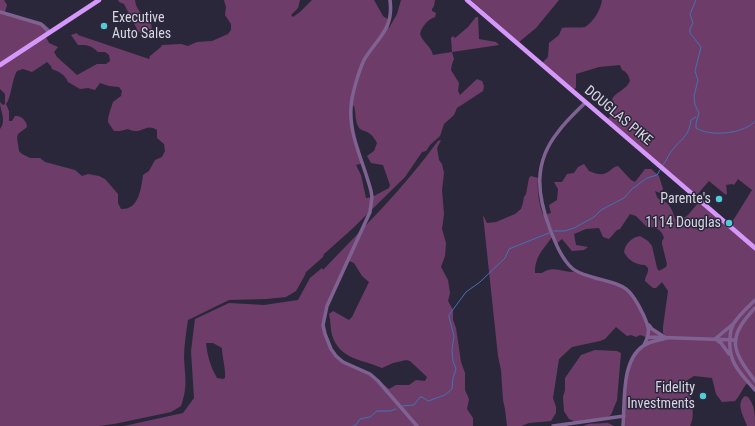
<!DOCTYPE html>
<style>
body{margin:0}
canvas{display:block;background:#2b273b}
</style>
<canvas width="755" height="426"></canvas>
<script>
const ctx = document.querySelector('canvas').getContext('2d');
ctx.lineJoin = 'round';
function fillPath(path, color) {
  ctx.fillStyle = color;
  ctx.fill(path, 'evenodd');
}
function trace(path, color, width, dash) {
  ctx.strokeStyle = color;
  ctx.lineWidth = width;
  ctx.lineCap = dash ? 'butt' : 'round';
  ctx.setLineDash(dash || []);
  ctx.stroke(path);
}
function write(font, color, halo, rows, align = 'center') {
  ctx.font = font + ' "Roboto Condensed",sans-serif';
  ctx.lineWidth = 3;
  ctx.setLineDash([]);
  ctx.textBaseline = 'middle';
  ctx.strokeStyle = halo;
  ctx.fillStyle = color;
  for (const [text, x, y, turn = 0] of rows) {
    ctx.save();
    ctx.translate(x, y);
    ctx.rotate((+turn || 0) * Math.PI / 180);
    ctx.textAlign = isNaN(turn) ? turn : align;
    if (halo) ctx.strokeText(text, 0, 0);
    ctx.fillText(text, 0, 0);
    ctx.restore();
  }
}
const green = new Path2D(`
 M0,0H4L7,5L5,12L44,24L51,30L45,35L49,43L58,47L54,52L57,57L77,75L97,64H106L110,61L109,55L105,52H98C91,45 87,45 78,45L71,35L77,33L78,35L149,59L150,56L161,47L162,45L181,44L188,46L197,42L212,41L228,34L231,30V24L225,15L226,7L224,0H300L298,8L291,15L293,17L300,12L312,0H374L383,16L389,20L387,24L389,28L397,14L401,0H435L434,6L432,9V11L436,13L435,17C428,19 422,26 420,34C423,43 431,46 433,55L452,52L451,38L453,36L455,38L468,27L476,17H478L479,39L496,42L499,45L452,52L454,59L452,64L451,70L459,83L458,91L460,95L477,79L482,81L484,86L483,91L457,108L454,115L444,124L440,136L430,145L426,151L422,152L405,177L352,229L324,254L323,257L306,272L305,275L296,291L286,297L266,299L229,300L188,320C186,333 184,346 184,358C185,378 188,386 181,406L171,412L114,424L98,426H0V129C7,120 0,111 0,102L3,105L5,104V94L0,89ZM47,62L51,66L52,69C60,72 65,75 68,82L80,89L88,88L95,90L100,83L109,86L119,87L122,91L121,96L113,102C111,109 108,115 108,122L114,131H120L128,129C142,136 145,122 157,130V138L164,144L165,151L162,157L155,160L149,171L143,175C141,189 139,210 121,209L118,203V194L105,179L99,176L88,174L82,176L75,170L45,162L40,158H30L22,154L19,151L17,138L18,134L27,127C27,121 21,115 15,116L12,121H9V111L6,104C11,99 12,79 17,71L23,69L32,72ZM351,105L354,106C356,113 355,120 358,126C360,131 364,130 369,133C373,136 375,139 377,143L374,151L367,156L371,163L383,165L390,185L389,188L372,197L366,198L361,175L356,165L363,163L351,123Z
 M118,0H135C136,12 145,15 151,24L152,29L149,36L146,32L142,34L138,31L124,4L119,2Z
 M471,0H559L536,28L519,42Z
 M602,0H755V388L749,381C743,387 741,394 735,401L722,402L716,394L712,378L694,376L686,381C689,393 697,413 690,426H623L627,373L633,357L645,345L646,337L640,335L636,337L631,335L627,336L616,327L605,339L600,341L572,347L559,359L553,398L556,407V413L551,421L529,423L521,426H507L505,409L503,400L501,370L498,356L483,215L487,223L496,222L515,214L521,209L523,203L524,197L526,194L529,178L531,176L538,178C537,192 539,203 543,215L551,213L549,205L557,200L558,189L554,182H562L567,174L574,173L578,167L584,164L589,171C594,173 601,176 606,173C611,171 612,167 618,166L631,180L635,182L645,169H651L659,176L663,189L660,193L655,191L657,197L660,200C669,201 673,211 675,219L681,220L688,215L699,202L730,224L734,219L752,190L738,179L734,185L732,184L726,185L727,193L726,195L709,181L695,197L607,120L616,108L612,99C617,91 626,90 630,81C629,76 627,72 622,70L620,65L599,67L576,74V88L572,90L542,63L548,57L549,43L559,35L562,28C566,27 582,28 585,27C593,23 601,9 602,0ZM630,214L636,216L647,227C655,226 662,230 664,238L662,241V244L667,264L666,267L659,271L657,268L652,246L648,241L640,236C632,237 625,244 624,252C628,260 636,265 645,265L648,268C649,273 645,276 645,281L653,288H656L662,282L668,291L663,327V333L667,338L648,327L636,302L624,287L574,272C562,272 553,265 542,273H535C535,256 543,250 552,237L556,244L562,239L572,251L584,250L588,247L576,245L574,234L586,229L599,228L603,237L609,239L617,230L620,229Z
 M441,140L437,148L439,160L442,164L444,173L442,190L444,214L442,229L446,243L445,256L441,267L448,280L450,293L448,301L453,310V320L456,328L461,362L465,373V390L469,399L467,409L473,418V426H124L183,413L194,398L191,351L195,319L229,303L264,305L298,300L310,278L322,268L323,270C363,228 404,188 438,141ZM349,261L354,263L362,276L369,282L352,317L349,320L333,311L329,314C331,321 330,328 332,335C340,360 362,359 382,368L393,363L406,360L410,361L427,377L425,381L416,380L409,385H396L389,389L374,377L341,359L335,354L324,334L325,308ZM206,343H213L222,348C222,357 226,369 225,378L223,379L217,378C211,368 207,355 206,343Z
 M595,350L617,351L621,353L617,400L611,415L605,418L576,422L569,419L564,411L563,397L565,390V378L581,355Z
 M745,396L748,397C755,406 755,414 755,426H747C744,416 735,404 745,396Z
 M608,423L614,426H583L588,424Z`);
const stream = new Path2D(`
 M696,0L690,14L693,23L690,29V33L701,47L695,71L698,80L694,96L695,105L699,113L696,123V128C709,136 734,134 747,127C750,126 753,123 755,121
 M663,165C667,160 669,153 673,149C683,137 689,136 691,120L696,117
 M554,231H565L574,228L594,217L601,210L624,198L632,189L647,178L657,175L660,170
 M402,406L414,405L420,397H422L428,401L445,395L452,389L453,378L456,369L453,361L452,350L454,336L449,317V315L466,292L480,282L505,258L509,249L549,233
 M353,426L356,425L360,419L370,417L377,411H390L396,409`);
const minor = new Path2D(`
 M390,0C394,30 377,38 364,60C359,71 351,96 351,108C349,136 364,163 371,191L372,197L370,212L327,306L323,325L325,334L331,349L336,356L343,362L370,374L378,381L417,426
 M0,12L41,24L49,32
 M585,103C576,112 566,121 558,132C533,163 537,195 550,229C555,242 562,260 573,269C578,273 586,275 592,277C623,286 628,283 643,314C649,327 651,332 644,345
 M755,300C748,307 739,315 734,323C731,328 730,334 730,339C728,362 740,373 755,390
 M755,308C726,339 732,350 755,381
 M649,325L652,329L666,338
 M648,337L736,340
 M729,354L721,343L715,339L733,324
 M553,426L624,416
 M623,426C625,402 621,361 643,346C650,341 659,340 667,338`);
const major = new Path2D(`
 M467,0C563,83 659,165 755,248
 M0,65L99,0`);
const markers = [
 [104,26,4,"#51ccd4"],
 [719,199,4,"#51ccd4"],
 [729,223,4,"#51ccd4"],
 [703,396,4,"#51ccd4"]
];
const poiNames = [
 ["Executive",112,18,"left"],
 ["Auto Sales",112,34,"left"],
 ["Parente's",711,199],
 ["1114 Douglas",721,223],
 ["Fidelity",695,388],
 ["Investments",695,404]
];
const streetNames = [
 ["DOUGLAS PIKE",618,116,40]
];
fillPath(green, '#6e3c69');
trace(stream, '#4272b5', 1);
trace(minor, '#806292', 3.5);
trace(major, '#d597fa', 4.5);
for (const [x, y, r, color] of markers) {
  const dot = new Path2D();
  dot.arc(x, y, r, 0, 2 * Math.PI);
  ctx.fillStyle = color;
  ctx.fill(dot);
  trace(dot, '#2b273b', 1.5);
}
write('14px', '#d8d6e3', '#2b273b', poiNames, 'right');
write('14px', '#d8d6e3', '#2b273b', streetNames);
</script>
